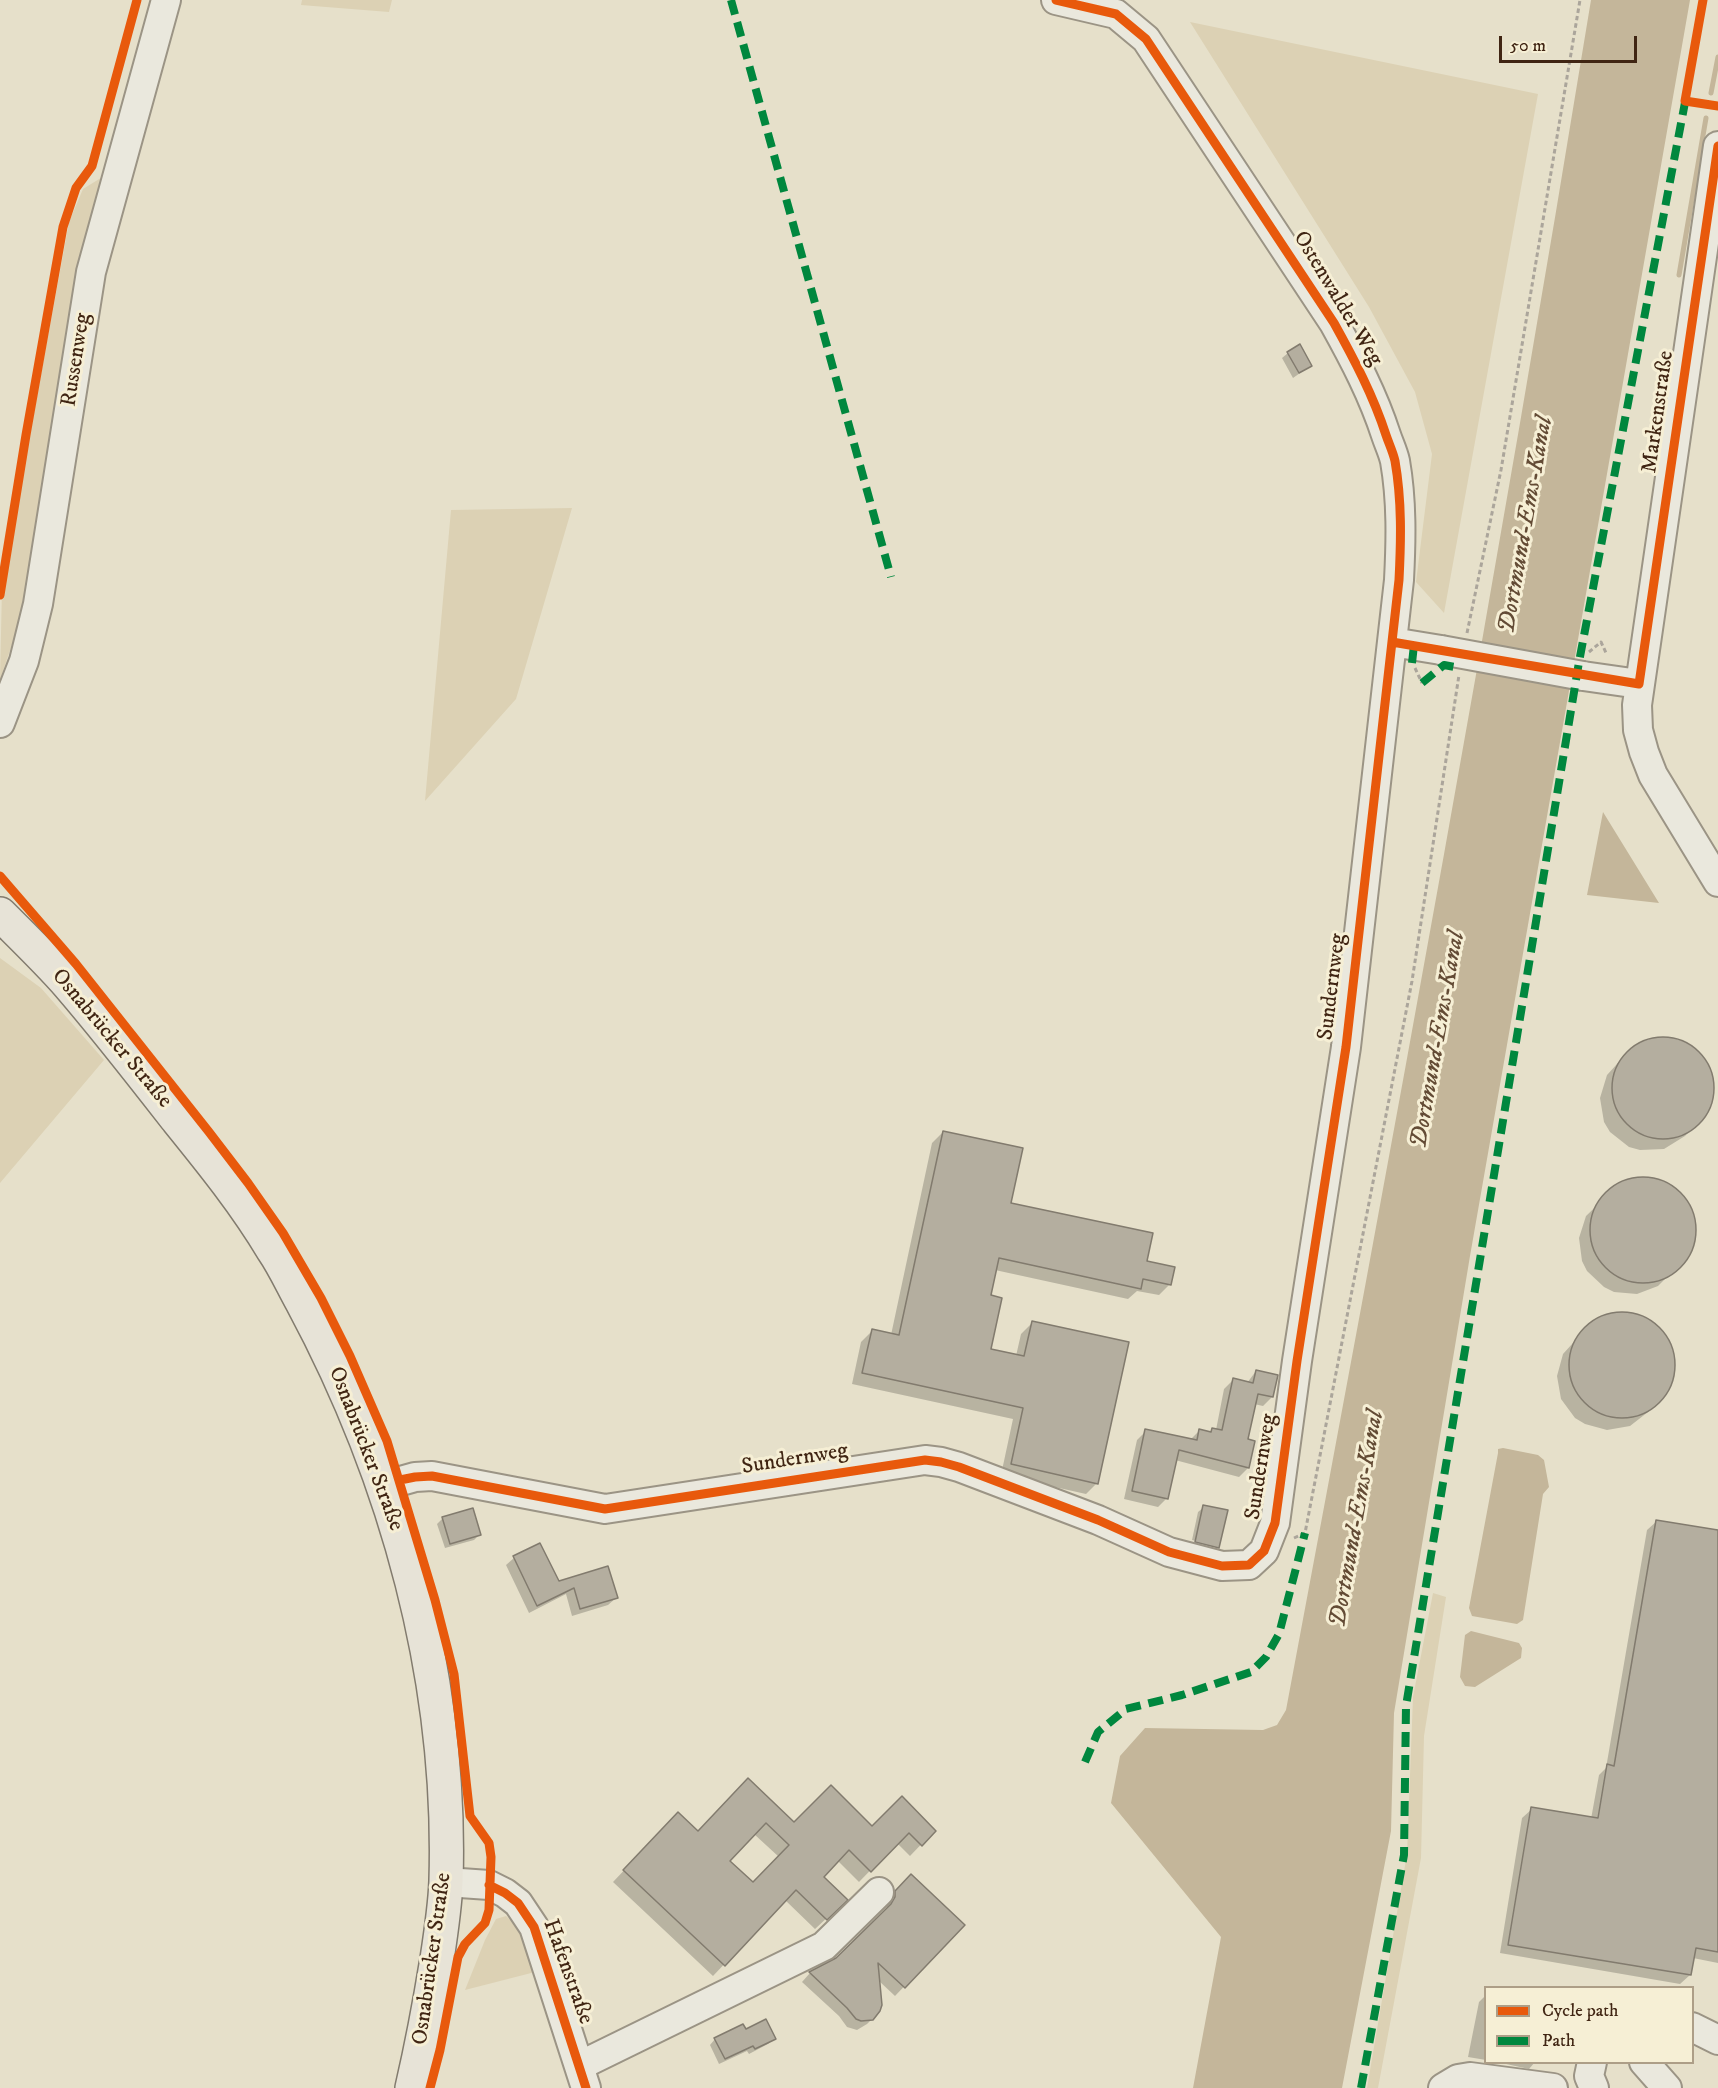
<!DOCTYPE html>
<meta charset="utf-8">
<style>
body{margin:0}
#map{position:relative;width:1718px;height:2088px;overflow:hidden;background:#e6e0ca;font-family:"IM FELL DW Pica",serif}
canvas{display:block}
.legend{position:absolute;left:1484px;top:1986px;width:210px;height:78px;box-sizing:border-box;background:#f6efd5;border:2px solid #ad9e87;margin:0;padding:8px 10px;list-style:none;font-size:18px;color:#402513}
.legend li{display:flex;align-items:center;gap:12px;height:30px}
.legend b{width:30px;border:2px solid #ad9e87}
.scale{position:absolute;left:1499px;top:36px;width:138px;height:27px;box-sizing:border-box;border:3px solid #402513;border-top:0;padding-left:8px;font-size:18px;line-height:21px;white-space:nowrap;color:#402513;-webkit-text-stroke:4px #f6efd5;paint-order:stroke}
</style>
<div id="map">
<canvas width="1718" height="2088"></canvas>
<ul class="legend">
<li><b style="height:8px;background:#e8590c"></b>Cycle path</li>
<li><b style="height:8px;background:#00873e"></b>Path</li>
</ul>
<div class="scale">50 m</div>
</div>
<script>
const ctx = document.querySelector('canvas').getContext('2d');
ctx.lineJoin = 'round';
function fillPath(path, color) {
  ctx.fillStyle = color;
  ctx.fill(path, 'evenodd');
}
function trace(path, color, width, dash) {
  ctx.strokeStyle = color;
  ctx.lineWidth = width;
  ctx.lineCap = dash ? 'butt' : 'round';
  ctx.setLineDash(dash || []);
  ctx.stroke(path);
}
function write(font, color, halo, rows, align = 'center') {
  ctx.font = font + ' "IM FELL DW Pica",serif';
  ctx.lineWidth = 6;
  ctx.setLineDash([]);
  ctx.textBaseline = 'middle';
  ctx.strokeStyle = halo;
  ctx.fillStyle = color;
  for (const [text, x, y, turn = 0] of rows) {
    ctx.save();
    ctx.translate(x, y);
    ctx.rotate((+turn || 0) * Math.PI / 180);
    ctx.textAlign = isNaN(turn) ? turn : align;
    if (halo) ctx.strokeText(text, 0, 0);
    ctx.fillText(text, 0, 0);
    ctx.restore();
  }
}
const green = new Path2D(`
 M302,0H392L389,12L301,5Z
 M1190,22L1538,94L1444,613L1416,582L1432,454L1415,392L1369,307Z
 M104,176L26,603L0,680L2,587L69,222L83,189Z
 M572,508L516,699L425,801L451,510Z
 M0,958L41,988L104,1060L0,1183Z
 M1433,1593L1446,1597L1424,1736L1421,1858L1378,2088H1367L1407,1854L1413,1697Z
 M506,1916L520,1929L539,1971L465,1990L485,1940L496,1919Z`);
const water = new Path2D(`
 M1591,0H1690L1470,1256L1394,1713L1391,1831L1342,2088H1193L1221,1937L1111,1803L1120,1756L1145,1728L1263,1730L1277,1725L1286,1710C1393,1141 1498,571 1591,0Z
 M1603,812L1659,903L1587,895Z
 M1503,1448L1538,1455L1544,1460L1549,1487L1543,1494L1523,1620L1517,1624L1472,1616L1469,1608L1498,1453V1449Z
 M1471,1631L1519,1643L1522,1648L1521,1658L1475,1687L1465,1686L1460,1677L1465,1635Z`);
const shadow = new Path2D(`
 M1288,353L1310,366L1293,378L1282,358Z
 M1672,1039L1693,1048L1708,1067L1712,1091L1710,1103L1705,1114L1685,1136L1664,1149L1640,1150L1629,1147L1610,1132L1604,1122L1600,1098L1607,1075L1627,1053L1648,1040Z
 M943,1132L1009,1204L1145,1262L1170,1284L1159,1295L1137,1291L1128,1299L995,1270L989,1296V1351L1016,1356L1021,1334L1032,1323L1097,1483L1086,1494L1001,1475L1013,1419L852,1384L861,1342L872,1331L891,1335L932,1143Z
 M1637,1179L1660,1181L1670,1186L1686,1202L1694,1223L1692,1246L1688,1256L1658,1286L1637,1294L1614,1292L1604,1287L1587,1271L1582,1261L1579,1238L1586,1216L1616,1187Z
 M1624,1313L1646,1319L1664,1334L1670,1344L1674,1367L1672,1378L1661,1399L1648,1412L1630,1426L1607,1430L1585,1424L1575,1418L1561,1399L1557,1376L1563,1354L1591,1323L1601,1317Z
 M1256,1371L1272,1397L1263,1406L1254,1404L1246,1440L1253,1442L1248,1468L1239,1477L1175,1460L1167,1498L1158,1507L1124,1499L1137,1440L1146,1431L1190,1440L1199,1431L1209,1433L1212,1429L1216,1430L1224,1389L1233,1380L1247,1383Z
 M1204,1507L1218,1547L1212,1553L1190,1547L1192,1542L1216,1549V1546L1192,1540L1198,1512Z
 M443,1518L480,1534L474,1540L445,1548L437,1524Z
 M1657,1521L1718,1531V1963L1693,1958L1690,1975L1680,1984L1500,1953L1522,1818L1532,1809L1591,1819L1599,1775L1606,1768L1647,1530Z
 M540,1545L558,1582L616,1598L608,1605L572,1616L566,1594L529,1613L506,1565L514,1558Z
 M737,1791L794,1824L934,1831L910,1856L897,1843L859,1882L837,1860L822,1877L846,1900L815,1929L785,1900L713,1976L613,1882L667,1825L698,1832ZM754,1834L779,1857L753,1884L728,1861Z
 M912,1876L963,1925L895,1996L878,1980L876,2015L867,2024L857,2030L847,2027L839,2016L802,1982L810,1973L836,1959L882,1914L887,1907V1902Z
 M1486,1995V2060L1468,2057L1479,2002Z
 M745,2031L774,2039L768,2044L749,2054L747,2051L719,2064L710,2045L715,2039Z
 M1497,2062H1535L1529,2069Z`);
const stream = new Path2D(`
 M1711,93L1718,57
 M1679,275L1706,118`);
const building = new Path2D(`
 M1300,344L1312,366L1299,373L1287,352Z
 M1612 1088a51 51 0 1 1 102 0a51 51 0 1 1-102 0Z
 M943,1131L1023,1148L1011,1203L1153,1233L1147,1261L1175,1267L1171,1285L1143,1279L1141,1289L999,1258L991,1295L1002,1298L991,1349L1024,1356L1032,1321L1129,1342L1098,1484L1011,1464L1023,1408L862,1373L872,1329L899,1335Z
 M1590 1230a53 53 0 1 1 106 0a53 53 0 1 1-106 0Z
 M1569 1365a53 53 0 1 1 106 0a53 53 0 1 1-106 0Z
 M1256,1370L1278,1375L1273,1397L1258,1394L1248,1439L1255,1441L1249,1468L1179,1450L1168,1499L1132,1491L1145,1429L1197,1440L1199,1429L1211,1432L1212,1428L1222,1430L1233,1378L1253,1383Z
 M1203,1505L1228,1510L1219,1548L1195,1542Z
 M473,1508L481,1535L450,1544L442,1517Z
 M1656,1520L1718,1530V1952L1696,1948L1691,1975L1508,1945L1531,1807L1598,1818L1607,1764L1614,1766Z
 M540,1543L559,1581L608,1566L618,1598L580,1609L574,1588L537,1606L513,1556Z
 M748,1778L794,1822L831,1785L872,1826L902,1796L936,1831L922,1846L909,1833L871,1872L849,1850L824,1877L848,1900L827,1920L796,1890L725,1966L623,1870L678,1812L698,1831ZM766,1823L789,1845L753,1882L730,1861Z
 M911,1874L965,1925L905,1988L878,1963L882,2005L880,2011L873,2020L861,2021L856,2019L847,2008L809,1972L836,1958L891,1904L895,1897V1891Z
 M766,2019L776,2039L755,2049L753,2046L725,2059L714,2038L743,2024L746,2029Z`);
const path = new Path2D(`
 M1467,633L1501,470L1580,0
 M1589,652L1601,642L1607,655
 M1415,668L1422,683
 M1294,1538L1305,1533L1412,981L1459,675`);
const minor = new Path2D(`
 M1718,146L1637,705L1638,730L1644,752L1653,775L1718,882
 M1392,642L1441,650
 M1583,676L1639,684
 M0,723L24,661L38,604L91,272L166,0
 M383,1486L415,1477L432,1476L605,1509L925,1460L941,1462L959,1467L1098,1520L1169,1552L1222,1566L1249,1565L1264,1551L1275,1523L1297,1361L1346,1047L1399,580C1401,541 1402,501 1395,461C1393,452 1389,444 1386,435C1373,395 1354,359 1334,323L1146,39L1116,14L1056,0
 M446,1882L489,1885L505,1893L518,1903L534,1927L586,2088
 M1692,2027L1718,2040
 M1592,2062L1589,2076L1594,2088
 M1644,2062L1667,2088
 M579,2066L824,1946L879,1892
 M1443,2088L1458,2079L1470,2077L1553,2088`);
const major = new Path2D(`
 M0,914C23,937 47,960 69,985C106,1028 141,1073 176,1118C210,1160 245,1203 273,1250C284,1266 292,1284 302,1302C397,1479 452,1679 446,1881C445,1907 441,1933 437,1959C430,2002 422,2045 412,2088`);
const minorBridge = new Path2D(`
 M1441,650L1583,676`);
const quiet = new Path2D(`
 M731,0L891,577
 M1412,663L1414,645
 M1422,683L1444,665L1460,668
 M1085,1762L1098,1732L1126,1709L1182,1695L1251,1672L1266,1657L1279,1634L1305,1533
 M1361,2088L1404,1855L1406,1706L1579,662L1686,97`);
const cycleway = new Path2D(`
 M1703,0L1685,101L1718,106
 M0,595L26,435L63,227L76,188L92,166L137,0
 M1392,642L1639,684L1718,146
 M0,876L76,964L209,1132L248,1183L283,1233L321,1298L350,1356L387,1441L435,1600L454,1674L470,1816L489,1843L491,1857L489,1910L485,1923L465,1944L458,1957L440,2050L430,2088
 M400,1480L415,1477L432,1476L605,1509L925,1460L941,1462L959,1467L1098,1520L1169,1552L1222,1566L1249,1565L1264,1551L1275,1523L1297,1361L1346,1047L1399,580C1401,541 1402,501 1395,461C1393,452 1389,444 1386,435C1373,395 1354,359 1334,323L1146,39L1116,14L1056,0
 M489,1885L505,1893L518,1903L534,1927L586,2088`);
const streetNames = [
 ["Ostenwalder Weg",1337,299,59],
 ["Russenweg",77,360,-81],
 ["Markenstraße",1659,412,-82],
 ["Sundernweg",1333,987,-83],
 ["Osnabrücker Straße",111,1039,50],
 ["Osnabrücker Straße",365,1449,69],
 ["Sundernweg",795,1460,-9],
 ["Sundernweg",1262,1467,-81],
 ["Osnabrücker Straße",433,1959,-82],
 ["Hafenstraße",567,1972,70]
];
const waterNames = [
 ["Dortmund-Ems-Kanal",1527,525,-80],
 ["Dortmund-Ems-Kanal",1439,1040,-80],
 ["Dortmund-Ems-Kanal",1358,1519,-80]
];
fillPath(green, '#dcd1b4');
fillPath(water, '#c4b69a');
fillPath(shadow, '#0003');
trace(stream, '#c4b69a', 5);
fillPath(building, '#b4ae9f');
trace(building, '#827b6e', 1.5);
trace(minor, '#9b9485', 32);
trace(major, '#827b6e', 36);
trace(path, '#aba59b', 3, [4.5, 3]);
trace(minor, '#eae8dd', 28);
trace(major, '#e7e3d7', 33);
trace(minorBridge, '#9b9485', 32, []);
trace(minorBridge, '#eae8dd', 28);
trace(quiet, '#00873e', 8, [15, 8]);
trace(cycleway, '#e8590c', 9);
write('22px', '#402513', '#f6efd5', streetNames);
write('italic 24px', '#634b35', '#f6efd5', waterNames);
</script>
